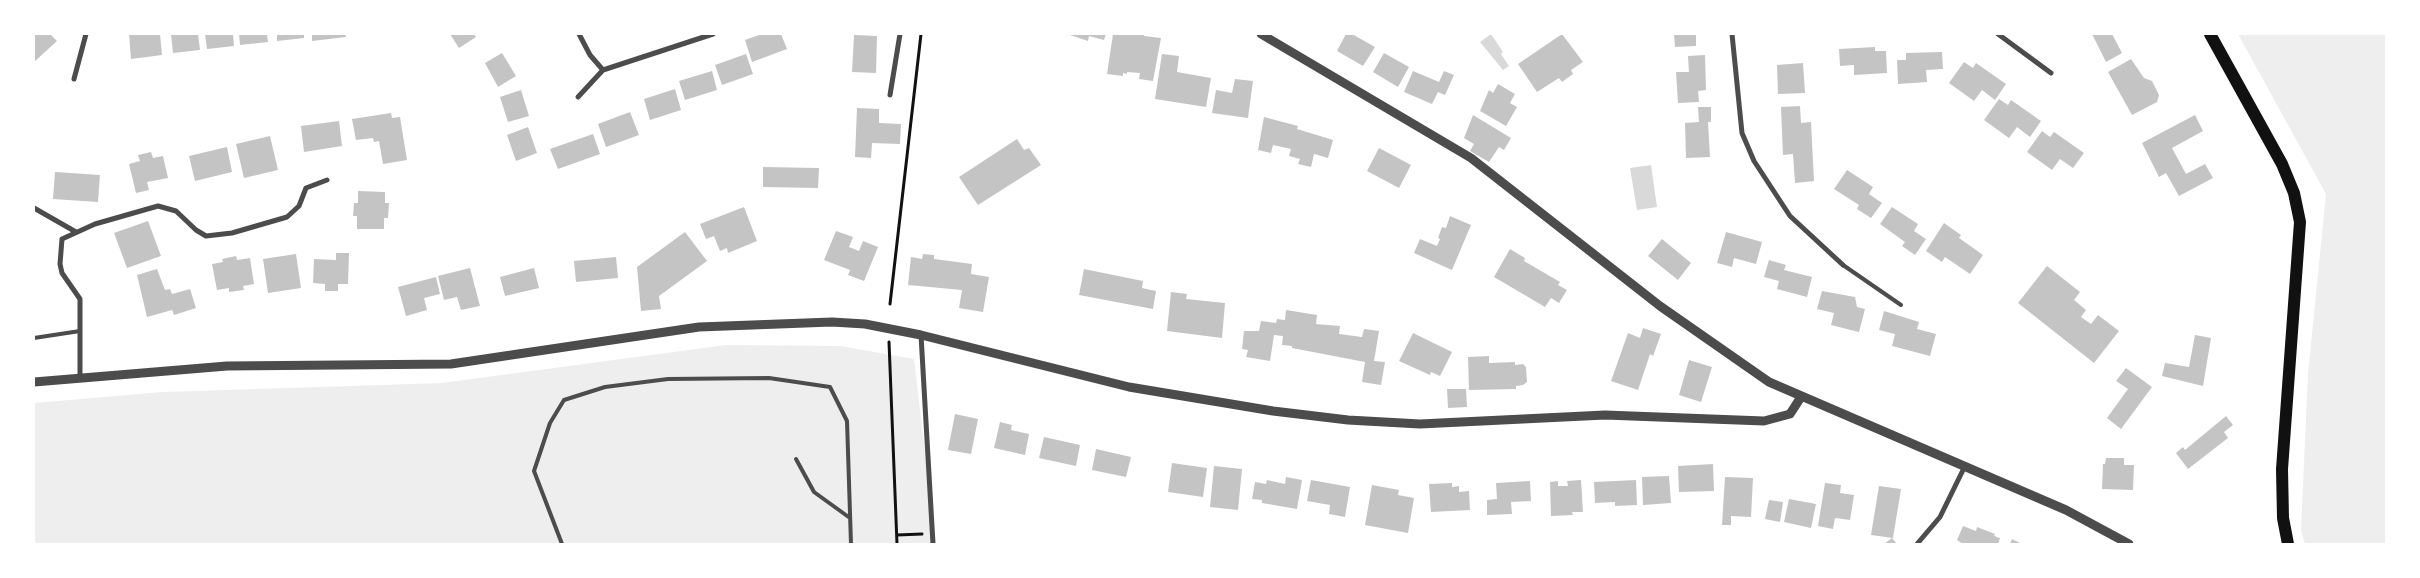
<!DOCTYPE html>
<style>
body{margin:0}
#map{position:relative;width:2420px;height:578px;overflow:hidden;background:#fff;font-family:Commissioner,sans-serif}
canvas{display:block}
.frame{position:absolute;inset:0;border:35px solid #fff;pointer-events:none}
</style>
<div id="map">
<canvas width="2420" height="578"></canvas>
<div class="frame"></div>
</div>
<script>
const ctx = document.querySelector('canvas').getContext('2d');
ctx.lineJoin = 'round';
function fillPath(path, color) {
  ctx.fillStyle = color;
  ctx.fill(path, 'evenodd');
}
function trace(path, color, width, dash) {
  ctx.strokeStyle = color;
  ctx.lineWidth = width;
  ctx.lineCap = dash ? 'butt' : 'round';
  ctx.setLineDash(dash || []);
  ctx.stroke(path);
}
const green = new Path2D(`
 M2238,34H2386V544H2305L2301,530L2308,374L2326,194Z
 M726,345L840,346L914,359L936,544H34V403L163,392L442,383Z`);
const water = new Path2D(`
 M1491,34L1503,52L1501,54L1509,66L1503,70L1480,42Z
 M1651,165L1657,207L1637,210L1630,168Z`);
const building = new Path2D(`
 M34,34H50L57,41L34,62Z
 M129,34H160L162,55L131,59Z
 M171,34H198L200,50L173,53Z
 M205,34H233L234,46L207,49Z
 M239,34H267L268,42L240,45Z
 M277,34H304V38L277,41Z
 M312,34H345L346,37L312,41Z
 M450,34H474L476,37L459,48Z
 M762,34H781L787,49L752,62L745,40Z
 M1067,34H1106L1104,40L1089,36L1088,41Z
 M1113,34H1144V36L1161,38L1153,81L1139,79L1140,73L1127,72V74L1123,73V76L1107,74Z
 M1346,34H1352L1375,47L1363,66L1337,51Z
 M1562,34L1583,62L1571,70L1573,74L1562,82L1559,78L1537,92L1518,64Z
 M1674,34H1696V46L1675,47Z
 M2092,34H2112L2122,53L2106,62Z
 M854,35L877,36L876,73L852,72Z
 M1875,47V51H1886L1887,73L1854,75V65L1840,66L1839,49Z
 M1942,52L1943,69L1926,70L1927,82L1898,84L1897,60H1906V53Z
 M502,53L516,76L498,87L485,63Z
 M1384,53L1409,67L1398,87L1373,72Z
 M746,54L753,74L722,85L715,65Z
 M1162,54L1179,56L1177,72L1211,78L1206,107L1155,99Z
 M1705,55L1706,90L1698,91L1699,102L1678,103L1676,72H1689L1688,56Z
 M2131,59L2144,78L2152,81L2159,95L2157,102L2132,115L2108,72Z
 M1964,62L1973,68L1976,63L2006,84L1995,100L1982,90L1974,101L1949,83Z
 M1803,63L1805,93L1778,94L1777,65Z
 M712,71L717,90L685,100L679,81Z
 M1413,71L1439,82L1444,71L1454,75L1445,95L1438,92L1432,104L1404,92Z
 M1235,79L1253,81L1248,118L1212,113L1216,90L1232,93Z
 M1498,84L1515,94L1510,103L1517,107L1506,126L1480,111L1489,90L1493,93Z
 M675,89L681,110L650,120L644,99Z
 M521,90L529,116L508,122L500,97Z
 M1999,99L2008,105L2011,100L2041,121L2030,137L2017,127L2009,138L1984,120Z
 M1800,106L1801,123L1811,122L1814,181L1795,183L1793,154L1783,155L1781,107Z
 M1698,107H1711V122H1708L1710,157L1686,158L1685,123L1699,122Z
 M857,108L879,109V123L901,124L900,144L872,143L871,158L855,157Z
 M630,112L639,135L606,147L598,124Z
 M391,113L392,118L400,117L407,160L383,164L379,141L374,142L373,138L356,140L352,119Z
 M1473,115L1511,138L1504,150L1499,147L1489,162L1470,151L1474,144L1464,138Z
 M2195,115L2203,131L2172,148L2186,174L2205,164L2213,178L2179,196L2166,173L2159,177L2142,143Z
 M1264,117L1298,126L1297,129L1333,140L1328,158L1314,154L1311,167L1298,164L1300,159L1289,156L1291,149L1273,145L1271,153L1258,150Z
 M339,121L342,146L304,152L301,126Z
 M528,127L537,153L516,161L507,135Z
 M2042,131L2050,137L2054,132L2084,153L2073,168L2060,159L2052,170L2027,152Z
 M593,134L600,154L558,169L550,149Z
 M270,136L278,170L244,178L236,144Z
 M1017,139L1024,150L1029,148L1041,165L978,205L959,177Z
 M227,147L232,172L195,181L189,156Z
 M1379,148L1411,165L1399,188L1367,171Z
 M151,152L153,158L163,156L168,178L147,182L149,190L136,193L129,164L140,161L138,155Z
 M763,167L819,168L818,188L763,187Z
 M1847,170L1873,187L1869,194L1882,203L1871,218L1857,209L1859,205L1834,189Z
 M55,172L100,175L98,202L53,199Z
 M358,191L385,192V203H389L388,218H384V229H357V216H353L354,203H358Z
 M744,207L757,241L728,253L727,248L720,251L714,236L706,239L700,224Z
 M1892,207L1918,224L1914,231L1926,239L1915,255L1902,246L1905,242L1880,224Z
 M1450,216L1471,225L1452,270L1414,253L1420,239L1437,246L1440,239L1438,238L1442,227L1446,228Z
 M148,221L161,256L127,268L114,233Z
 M1944,223L1961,235L1959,238L1983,255L1970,274L1945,257L1942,262L1926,251Z
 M836,231L853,237L849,247L859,251L863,241L878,247L864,281L848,275L850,270L824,260Z
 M685,232L707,261L659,296L661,309L641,311L637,267Z
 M1726,232L1762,242L1756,264L1734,258L1732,267L1717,263Z
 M1662,239L1691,263L1678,280L1648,256Z
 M1510,249L1525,258L1524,261L1560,282L1558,285L1567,290L1559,303L1551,298L1545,307L1494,277Z
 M336,253H349L348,284H338V291H325V284L313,283L314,259L336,260Z
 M296,254L301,288L268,293L263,259Z
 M923,254L934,255V259L972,264L971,274L989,277L983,312L959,308L962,290L908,285L911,257L922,259Z
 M236,256L237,260L250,258L254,284L243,286L244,290L229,292V288L217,290L212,264L223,262L222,259Z
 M616,257L618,278L576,282L574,261Z
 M1769,260L1786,265L1784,270L1812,277L1807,297L1777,289L1779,281L1764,277Z
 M2047,266L2080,292L2074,300L2086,310L2081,317L2091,324L2098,315L2119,331L2094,363L2018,303Z
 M470,268L480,306L461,310L457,297L444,300L438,276Z
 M534,268L539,288L505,296L500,277Z
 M157,269L165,290L170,289L172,294L190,289L196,308L174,315L172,310L147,317L137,275Z
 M1084,269L1143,281L1142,288L1156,291L1153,309L1079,295Z
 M436,277L440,294L424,298L427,310L406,316L398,287Z
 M1822,291L1855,297L1857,307L1865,309L1859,332L1831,325L1834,313L1817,309Z
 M1171,292L1187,294L1186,299L1225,303L1222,338L1167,331Z
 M1286,310L1317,315L1316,324L1340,326L1339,334L1362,337L1364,329L1379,331L1374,361L1385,362L1381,385L1362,382L1365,362L1292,348V346L1282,345L1283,336L1274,335L1270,361L1246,357L1248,350L1242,349L1244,331H1259L1261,321L1276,323L1277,319L1285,320Z
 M1884,311L1919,322L1917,329L1936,334L1930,356L1892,346L1895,334L1879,330Z
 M1643,328L1661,334L1653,356L1650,354L1638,390L1611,381L1628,333L1640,338Z
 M1413,333L1452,352L1440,376L1431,372L1430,375L1399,361Z
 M2195,335L2211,338L2203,386L2162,376L2165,363L2189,367Z
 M1489,356V363L1515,362V365L1523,364L1526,367L1527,382L1523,385L1516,386V389L1469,390L1468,357Z
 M1689,360L1712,367L1701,402L1679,395Z
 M2126,368L2152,387L2121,429L2107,418L2128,389L2116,381Z
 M1447,389H1466L1467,407L1448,408Z
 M955,414L978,419L971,454L948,450Z
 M2226,416L2233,425L2224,432L2228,438L2188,469L2176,453L2183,447L2185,450Z
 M1000,422L1012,425L1011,430L1029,434L1025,455L994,448Z
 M1044,437L1080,445L1076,466L1039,458Z
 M1096,449L1131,457L1126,477L1092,470Z
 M2106,458H2124V465H2134L2133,490L2102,489L2103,464H2105Z
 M1172,463L1207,468L1203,497L1168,492Z
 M1713,464L1714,491L1679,492L1678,466Z
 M1214,466L1242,469L1238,510L1210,507Z
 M1669,476L1671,503L1643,505L1642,477Z
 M1286,477L1302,480L1297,509L1262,503V500L1252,499L1255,482L1266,484L1267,480L1285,484Z
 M1725,477L1753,478L1751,517L1731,516V525H1722Z
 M1311,480L1350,487L1345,517L1329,514L1330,505L1307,501Z
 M1581,480L1583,512H1572L1573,515L1551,516L1550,482L1558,481V486H1568L1567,481Z
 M1636,480L1637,505L1615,506V502L1595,503L1594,482Z
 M1530,481L1531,501L1511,502L1512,514L1487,515V500L1497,499L1496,483Z
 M1452,483V487L1459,486V492L1469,491L1470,510L1431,512L1429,484Z
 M1825,483L1841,485L1840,493L1854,495L1850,520L1835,518L1833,529L1818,526Z
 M1372,485L1399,490L1398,495L1414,498L1408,533L1365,525Z
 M1879,486L1901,489L1893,538L1871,535Z
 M1789,499L1816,504L1811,528L1784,522Z
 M1769,500L1783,502L1780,522L1765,519Z
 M1963,526L1976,531L1977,527L1995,534L1994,536L2000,538L1998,544H1963L1957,540Z
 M1892,538L1897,544H1884Z
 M2012,539L2022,544H2010Z`);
const path = new Path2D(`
 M890,304L921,34
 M889,342L897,544
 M897,535L922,534`);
const service = new Path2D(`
 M1843,265L1901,305
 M34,338L80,331
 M796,459L814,492L850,518
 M562,544L534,471L550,423L564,400L605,387L668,379L769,378L830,387L847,421L851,544`);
const minor = new Path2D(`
 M579,34L590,55L603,70L713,34
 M1732,34L1742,133L1754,161L1790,216L1843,265
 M1998,34L2051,73
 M74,79L86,34
 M890,95L900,34
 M578,97L603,70
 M34,208L76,232
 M921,335L933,544
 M80,378V299L62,273L60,264L62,239L95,224L158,206L176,211L196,230L206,236L232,233L287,217L299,206L306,188L327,180
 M1917,544L1940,517L1965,466`);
const tertiary = new Path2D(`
 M1261,34L1471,158L1660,306L1769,382L2066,510L2129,544
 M34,382L227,366L451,364L699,327L832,322L865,324L921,335L1129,387L1273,411L1348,420L1420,424L1605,415L1764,421L1790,414L1801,397`);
const primary = new Path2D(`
 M2210,34L2282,164L2294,193L2300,222L2282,469L2283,518L2288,544`);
fillPath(green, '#eee');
fillPath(water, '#d9d9d9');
fillPath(building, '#c4c4c4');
trace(path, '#111', 3);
trace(service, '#4c4c4c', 4);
trace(minor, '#4c4c4c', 5);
trace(tertiary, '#4c4c4c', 9);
trace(primary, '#111', 12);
</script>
